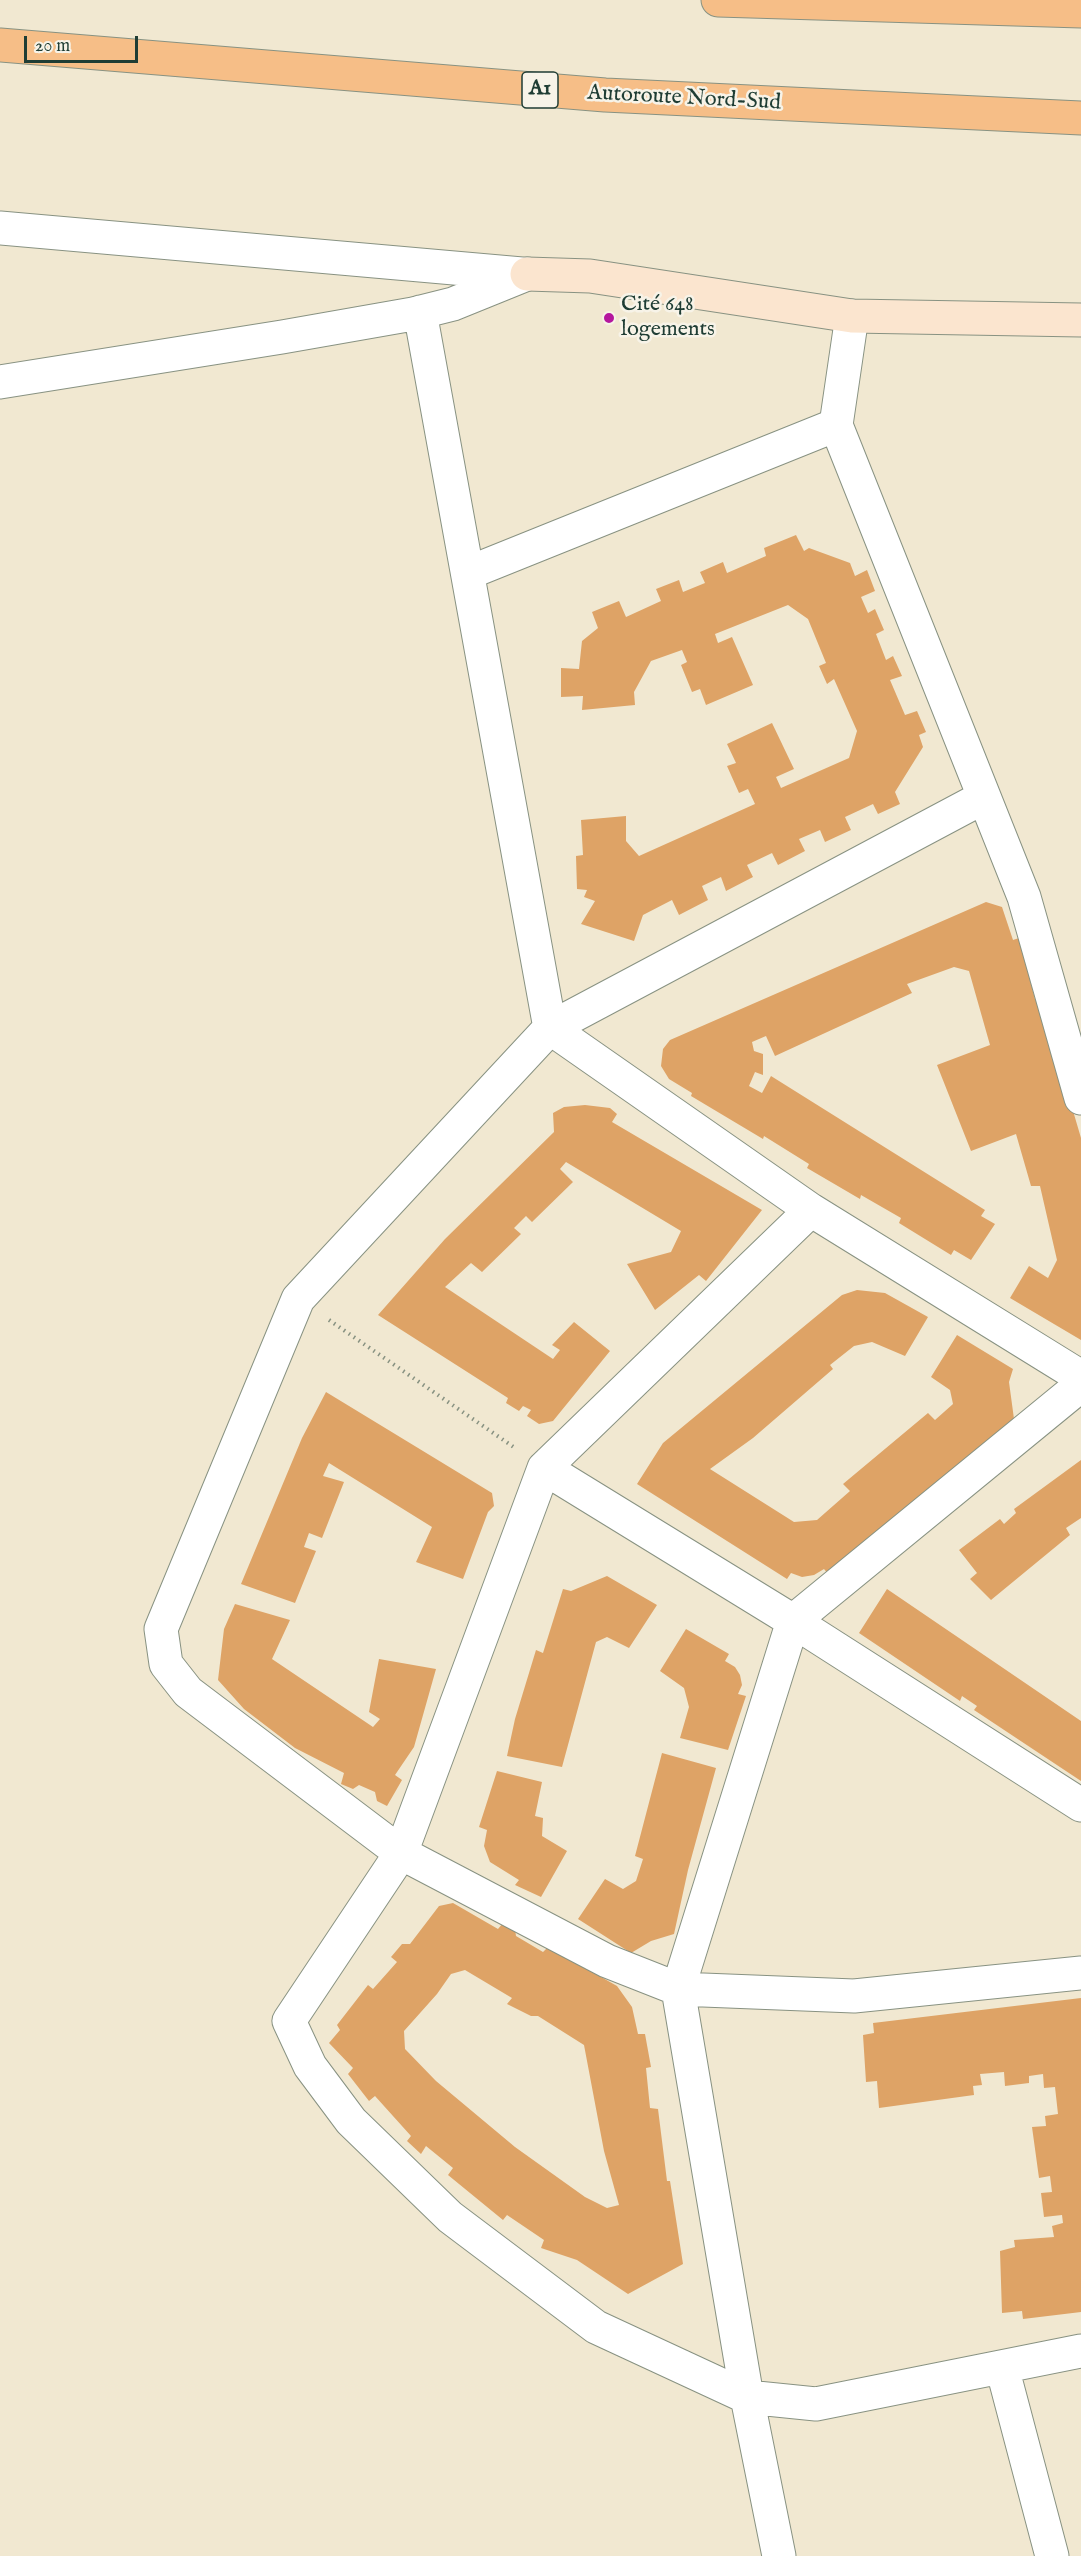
<!DOCTYPE html>
<meta charset="utf-8">
<style>
body{margin:0}
#map{position:relative;width:1081px;height:2556px;overflow:hidden;background:#f1e8d1;font-family:"IM FELL English",serif}
canvas{display:block}
.scale{position:absolute;left:24px;top:36px;width:114px;height:27px;box-sizing:border-box;border:3px solid #1f3d34;border-top:0;padding-left:8px;font-size:18px;line-height:21px;white-space:nowrap;color:#1f3d34;-webkit-text-stroke:4px #f7f3e8;paint-order:stroke}
</style>
<div id="map">
<canvas width="1081" height="2556"></canvas>
<div class="scale">20 m</div>
</div>
<script>
const ctx = document.querySelector('canvas').getContext('2d');
ctx.lineJoin = 'round';
function fillPath(path, color) {
  ctx.fillStyle = color;
  ctx.fill(path, 'evenodd');
}
function trace(path, color, width, dash) {
  ctx.strokeStyle = color;
  ctx.lineWidth = width;
  ctx.lineCap = dash ? 'butt' : 'round';
  ctx.setLineDash(dash || []);
  ctx.stroke(path);
}
function write(font, color, halo, rows, align = 'center') {
  ctx.font = font + ' "IM FELL English",serif';
  ctx.lineWidth = 5;
  ctx.setLineDash([]);
  ctx.textBaseline = 'middle';
  ctx.strokeStyle = halo;
  ctx.fillStyle = color;
  for (const [text, x, y, turn = 0] of rows) {
    ctx.save();
    ctx.translate(x, y);
    ctx.rotate((+turn || 0) * Math.PI / 180);
    ctx.textAlign = isNaN(turn) ? turn : align;
    if (halo) ctx.strokeText(text, 0, 0);
    ctx.fillText(text, 0, 0);
    ctx.restore();
  }
}
const building = new Path2D(`
 M796,535L804,551L809,548L850,563L855,576L867,570L875,591L861,597L868,613L875,609L884,630L876,634L886,660L893,656L902,676L890,680L905,715L917,711L926,732L919,735L923,747L895,792L900,804L878,814L873,804L845,817L851,830L825,842L820,830L799,839L805,851L778,865L772,853L747,865L753,877L726,891L721,877L702,886L708,900L679,915L672,900L643,915L634,941L581,924L595,901L584,897L587,890L577,889L576,856L583,855L581,820L626,816V841L639,856L755,804L748,789L739,793L727,766L736,763L727,744L772,723L794,769L776,777L781,788L849,758L857,731L834,679L827,684L819,666L826,663L808,619L788,605L715,634L718,643L732,637L753,685L706,705L700,689L692,692L681,665L687,662L682,650L651,661L634,692L635,705L582,710L583,696L561,697V668L579,669L582,641L598,628L592,612L619,601L626,617L661,601L656,589L679,580L683,592L705,583L700,572L723,562L727,573L766,556L764,548Z
 M986,902L1002,907L1013,940L1019,938L1035,999L1042,998L1066,1106L1071,1104L1081,1138V1340L1010,1298L1029,1266L1048,1278L1057,1260L1040,1186H1031L1016,1134L971,1151L937,1065L990,1045L969,971L954,967L907,984L912,993L775,1056L766,1036L752,1042L754,1051L763,1054V1075L755,1072L749,1086L762,1093L771,1076L985,1210L981,1216L995,1224L971,1260L954,1250L951,1255L899,1223L901,1218L861,1195L860,1199L807,1168L809,1164L764,1136L763,1139L691,1096L692,1093L669,1079L661,1066L663,1049L670,1040Z
 M585,1105L610,1108L617,1114L612,1122L762,1210L706,1281L699,1275L655,1310L627,1264L671,1252L681,1231L566,1162L560,1169L573,1182L532,1222L526,1216L514,1228L521,1234L482,1272L471,1263L445,1287L553,1359L560,1350L552,1345L574,1322L610,1351L553,1421L539,1424L527,1416L531,1410L523,1406L519,1411L506,1403L508,1398L378,1315L445,1239L554,1132L553,1113L564,1107Z
 M857,1290L885,1293L928,1317L905,1356L872,1342L854,1346L830,1365L833,1369L753,1438L710,1469L794,1522L817,1520L850,1491L843,1484L928,1413L935,1420L953,1404L950,1390L931,1377L957,1335L1013,1369L1009,1382L1014,1419L828,1574L824,1569L814,1575L802,1577L791,1573L787,1579L637,1484L663,1443L842,1295Z
 M326,1392L492,1493L494,1506L488,1512L463,1579L416,1562L432,1527L329,1463L323,1476L344,1482L322,1538L309,1533L304,1547L316,1551L295,1603L241,1584L302,1438Z
 M1081,1460V1518L1066,1528L1070,1535L991,1600L970,1579L977,1573L959,1550L1000,1519L1004,1524L1016,1513L1014,1509Z
 M607,1576L657,1605L629,1648L607,1637L596,1642L562,1767L507,1756L515,1719L536,1650L543,1653L563,1589L571,1591Z
 M887,1589L1081,1721V1781L974,1710L977,1706L962,1696L960,1701L859,1633Z
 M235,1604L290,1620L272,1659L373,1727L380,1719L369,1712L379,1659L436,1669L414,1747L395,1775L402,1780L387,1806L377,1801L375,1792L359,1785L353,1789L341,1784L344,1773L295,1748L244,1709L218,1680L224,1629Z
 M686,1629L729,1654L725,1661L735,1667L740,1675L742,1685L738,1694L746,1696L728,1750L680,1738L689,1707L684,1688L660,1671Z
 M662,1753L716,1768L688,1870L674,1934L651,1941L631,1953L578,1919L605,1879L623,1889L636,1881L643,1859L635,1856Z
 M497,1771L542,1782L535,1816L543,1818L542,1836L567,1851L541,1897L515,1885L519,1880L490,1862L484,1846L487,1830L479,1827Z
 M453,1903L498,1929L503,1923L515,1929L516,1936L543,1952L548,1947L617,1986L632,2007L638,2034H645L651,2067L646,2068L650,2108L658,2109L667,2181H670L683,2264L628,2294L577,2260L541,2248L544,2240L507,2215L503,2220L448,2175L453,2168L426,2146L421,2154L407,2141L411,2136L375,2096L369,2101L348,2074L353,2068L329,2043L340,2030L337,2025L368,1985L373,1989L397,1962L391,1957L402,1944H410L439,1906ZM465,1970L512,1998L507,2004L531,2016H538L584,2045L604,2151L619,2205L607,2208L585,2197L515,2147L436,2081L405,2049L404,2031L437,1994L451,1974Z
 M1081,1998V2312L1023,2319L1022,2311L1002,2313L1000,2251L1015,2247L1014,2240L1054,2237L1052,2226L1063,2223L1062,2215L1044,2217L1041,2193L1052,2192L1050,2176L1039,2178L1032,2127L1046,2126L1045,2116L1058,2114L1055,2087L1044,2088L1043,2074L1029,2076V2083L1005,2086L1004,2072L980,2074L982,2085L973,2086L974,2095L879,2108L877,2081L866,2082L863,2035L874,2033L873,2023Z`);
const path = new Path2D(`
 M329,1320L515,1448`);
const street = new Path2D(`
 M0,228L522,274
 M420,312L550,1028L984,797
 M852,316L836,425L1024,897L1081,1098
 M0,382L282,337L413,314L453,304L527,274
 M468,573L836,425
 M811,1210L550,1028L298,1299L161,1629L166,1664L188,1692L401,1853L289,2021L310,2066L351,2121L450,2217L596,2327L747,2397L816,2404L1081,2351
 M1081,1377L811,1210L544,1468L401,1853L607,1961L678,1989L854,1996L1081,1973
 M544,1468L793,1621L1081,1385
 M1002,2367L1052,2556
 M779,2556L747,2397L678,1989L793,1621L1081,1805`);
const secondary = new Path2D(`
 M527,274L590,276L852,316L1081,320`);
const highway = new Path2D(`
 M718,0L1081,11
 M0,45L605,95L1081,118`);
const markers = [
 [609,318,6,"#b5179e"]
];
const shields = [
 [540,90,36]
];
const shieldNames = [
 ["A1",540,90]
];
const streetNames = [
 ["Autoroute Nord-Sud",684,99,3]
];
const poiNames = [
 ["Cité 648",621,305],
 ["logements",621,330]
];
fillPath(building, '#dea366');
trace(street, '#889282', 35);
trace(secondary, '#889282', 35);
trace(highway, '#889282', 35);
trace(path, '#889282', 4, [1.5, 4.5]);
trace(street, '#fff', 33);
trace(secondary, '#fbe5cf', 33);
trace(highway, '#f6be87', 33);
for (const [x, y, r, color] of markers) {
  const dot = new Path2D();
  dot.arc(x, y, r, 0, 2 * Math.PI);
  ctx.fillStyle = color;
  ctx.fill(dot);
  trace(dot, '#f7f3e8', 2);
}
for (const [x, y, w] of shields) {
  const box = new Path2D();
  box.roundRect(x - w / 2, y - 18, w, 36, 4.5);
  ctx.fillStyle = '#f7f3e8';
  ctx.fill(box);
  trace(box, '#1f3d34', 1.5);
}
write('bold 21px', '#1f3d34', null, shieldNames);
write('22px', '#1f3d34', '#f7f3e8', streetNames);
write('22px', '#1f3d34', '#f7f3e8', poiNames, 'left');
</script>
